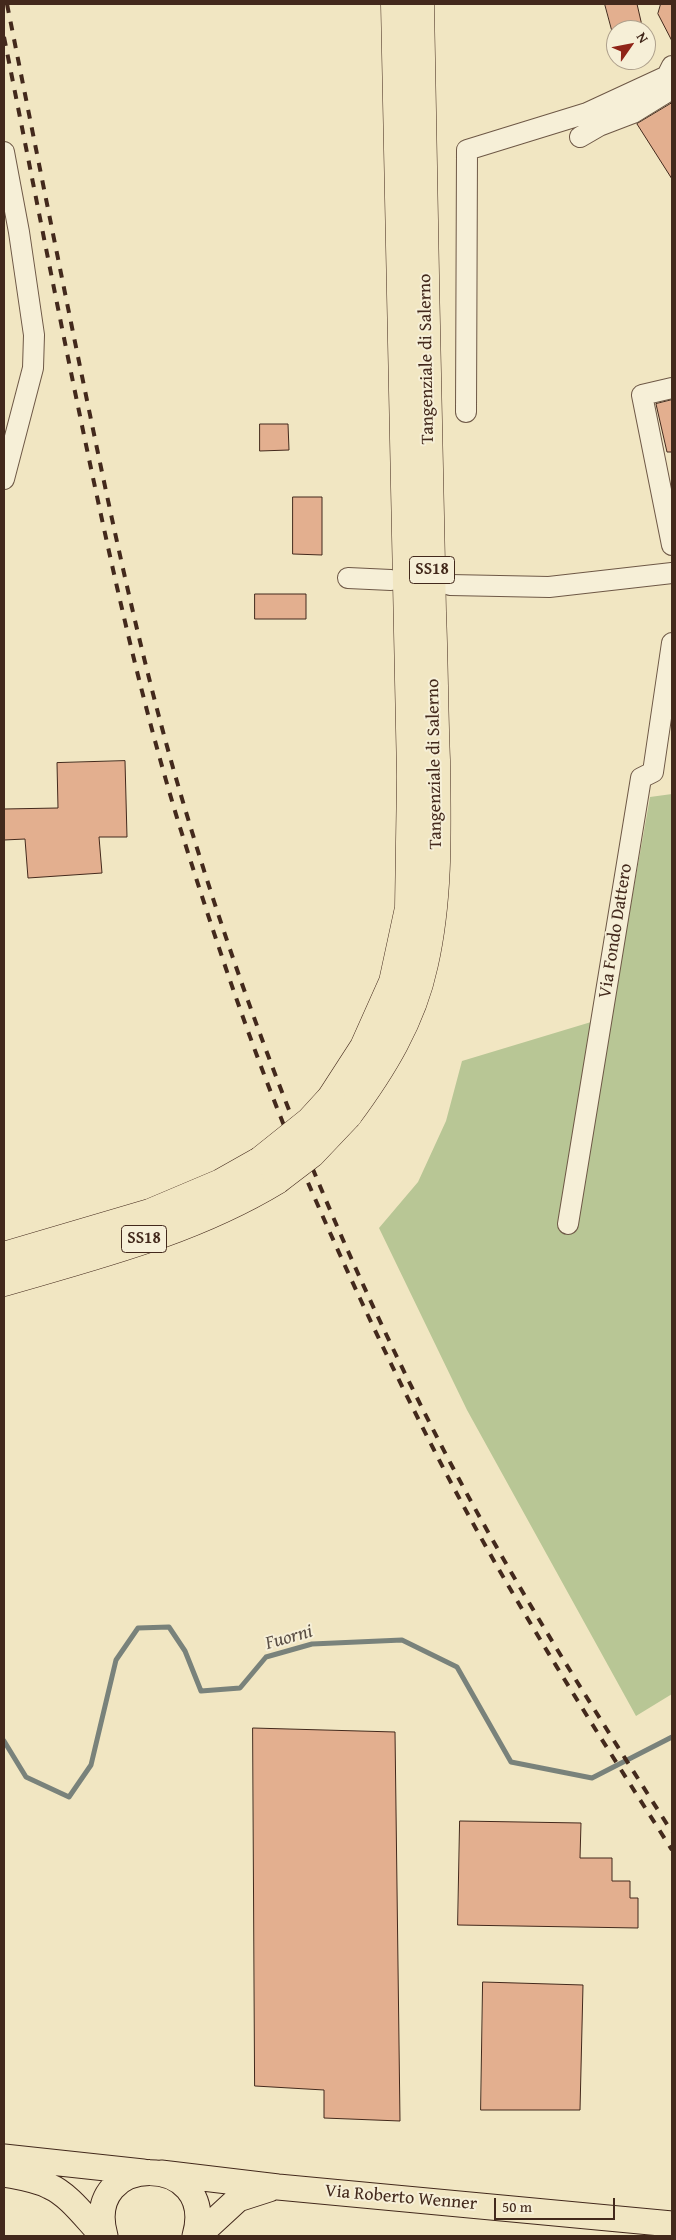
<!DOCTYPE html>
<style>
body{margin:0}
#map{position:relative;width:676px;height:2240px;overflow:hidden;background:#f1e6c2;font-family:"Gentium Book Plus",serif}
canvas{display:block}
.frame{position:absolute;inset:0;border:5px solid #43291c;pointer-events:none}
.north{position:absolute;left:606px;top:20px;width:50px;height:50px;box-sizing:border-box;background:#f6efd7;border:1px solid #aea08c;border-radius:50%;rotate:57deg;font-size:14px;font-weight:700;line-height:20px;text-align:center;color:#43291c}
.north::after{content:'';display:block;margin:auto;width:18px;height:22px;background:#8f2418;clip-path:polygon(50% 0,100% 100%,50% 72%,0 100%)}
.scale{position:absolute;left:494px;top:2198px;width:121px;height:22px;box-sizing:border-box;border:2px solid #43291c;border-top:0;padding-left:6px;font-size:15px;line-height:18px;white-space:nowrap;color:#43291c;-webkit-text-stroke:4px #f6efd7;paint-order:stroke}
</style>
<div id="map">
<canvas width="676" height="2240"></canvas>
<div class="frame"></div>
<div class="north">N</div>
<div class="scale">50 m</div>
</div>
<script>
const ctx = document.querySelector('canvas').getContext('2d');
ctx.lineJoin = 'round';
function fillPath(path, color) {
  ctx.fillStyle = color;
  ctx.fill(path, 'evenodd');
}
function trace(path, color, width, dash) {
  ctx.strokeStyle = color;
  ctx.lineWidth = width;
  ctx.lineCap = dash ? 'butt' : 'round';
  ctx.setLineDash(dash || []);
  ctx.stroke(path);
}
function write(font, color, halo, rows, align = 'center') {
  ctx.font = font + ' "Gentium Book Plus",serif';
  ctx.lineWidth = 4;
  ctx.setLineDash([]);
  ctx.textBaseline = 'middle';
  ctx.strokeStyle = halo;
  ctx.fillStyle = color;
  for (const [text, x, y, turn = 0] of rows) {
    ctx.save();
    ctx.translate(x, y);
    ctx.rotate((+turn || 0) * Math.PI / 180);
    ctx.textAlign = isNaN(turn) ? turn : align;
    if (halo) ctx.strokeText(text, 0, 0);
    ctx.fillText(text, 0, 0);
    ctx.restore();
  }
}
const green = new Path2D(`
 M672,794V1694L636,1716L467,1410L379,1228L418,1182L446,1121L462,1061L611,1016L650,797Z`);
const stream = new Path2D(`
 M4,1741L26,1777L69,1797L91,1765L116,1660L138,1628L169,1627L185,1651L201,1691L240,1688L266,1657L312,1644L402,1640L457,1667L511,1762L592,1778L672,1737`);
const building = new Path2D(`
 M605,4H637L643,30H612Z
 M661,4H672V41L658,14Z
 M672,103V179L637,124Z
 M672,400V452H667L656,404Z
 M260,424H288L289,450L260,451Z
 M293,497H322V555L293,554Z
 M255,594H306V619H255Z
 M125,761L127,837H99L102,873L28,878L25,839L4,840V809L58,808L57,763Z
 M253,1728L395,1732L400,2121L324,2118V2090L255,2086Z
 M460,1821L581,1823L580,1858H612V1881H630V1898H638V1928L458,1925Z
 M483,1982L583,1985L580,2110H481Z`);
const minor = new Path2D(`
 M580,137L599,126L633,113L672,89
 M4,152L19,232L34,335L33,368L4,479
 M672,388L642,395L672,545
 M466,412L467,150L587,113L667,76L672,66
 M348,578L391,580
 M450,585L549,587L672,573
 M568,1224L641,778L653,772L672,643`);
const major = new Path2D(`
 M4,2157L143,2172
 M161,2173L278,2187L672,2224
 M4,2174C19,2177 35,2179 49,2186C70,2195 87,2220 103,2236
 M105,2236C81,2151 219,2152 195,2236
 M198,2236L238,2199L269,2189`);
const highway = new Path2D(`
 M331,1098L364,1047L393,982L409,908L411,776L395,4
 M348,1115C382,1069 412,1021 424,964C439,898 437,828 436,760C434,711 434,662 432,612C428,409 423,207 420,4
 M4,1256L150,1213L221,1183L260,1161
 M4,1282C97,1255 193,1231 277,1180`);
const rail = new Path2D(`
 M7,4C34,139 61,275 89,410C117,545 146,680 186,812C251,1029 336,1242 440,1443C509,1577 591,1705 672,1832
 M4,37C31,172 57,306 85,440C112,568 140,696 178,821C215,939 254,1057 303,1171C343,1264 386,1356 432,1446C503,1586 588,1718 672,1850`);
const highwayBridge = new Path2D(`
 M260,1161L310,1121L331,1098
 M277,1180L311,1154L348,1115`);
const shields = [
 [432,570,45],
 [144,1239,45]
];
const shieldNames = [
 ["SS18",432,570],
 ["SS18",144,1239]
];
const streetNames = [
 ["Tangenziale di Salerno",427,359,-91],
 ["Tangenziale di Salerno",435,764,-91],
 ["Via Fondo Dattero",616,931,-81],
 ["Via Roberto Wenner",401,2198,5]
];
const waterNames = [
 ["Fuorni",289,1638,-16]
];
fillPath(green, '#b8c695');
trace(stream, '#79827b', 5);
fillPath(building, '#e3af8f');
trace(building, '#43291c', 1);
trace(minor, '#6e5846', 22);
trace(major, '#43291c', 27);
trace(highway, '#43291c', 29);
trace(minor, '#f6efd7', 20);
trace(major, '#f1e6c2', 25);
trace(highway, '#f1e6c2', 28);
trace(rail, '#43291c', 4, [9, 9]);
trace(highwayBridge, '#43291c', 29, []);
trace(highwayBridge, '#f1e6c2', 28);
for (const [x, y, w] of shields) {
  const box = new Path2D();
  box.roundRect(x - w / 2, y - 13.5, w, 27, 4);
  ctx.fillStyle = '#f6efd7';
  ctx.fill(box);
  trace(box, '#43291c', 1);
}
write('bold 16px', '#43291c', null, shieldNames);
write('18px', '#43291c', '#f6efd7', streetNames);
write('italic 19px', '#5a4e44', '#f6efd7', waterNames);
</script>
